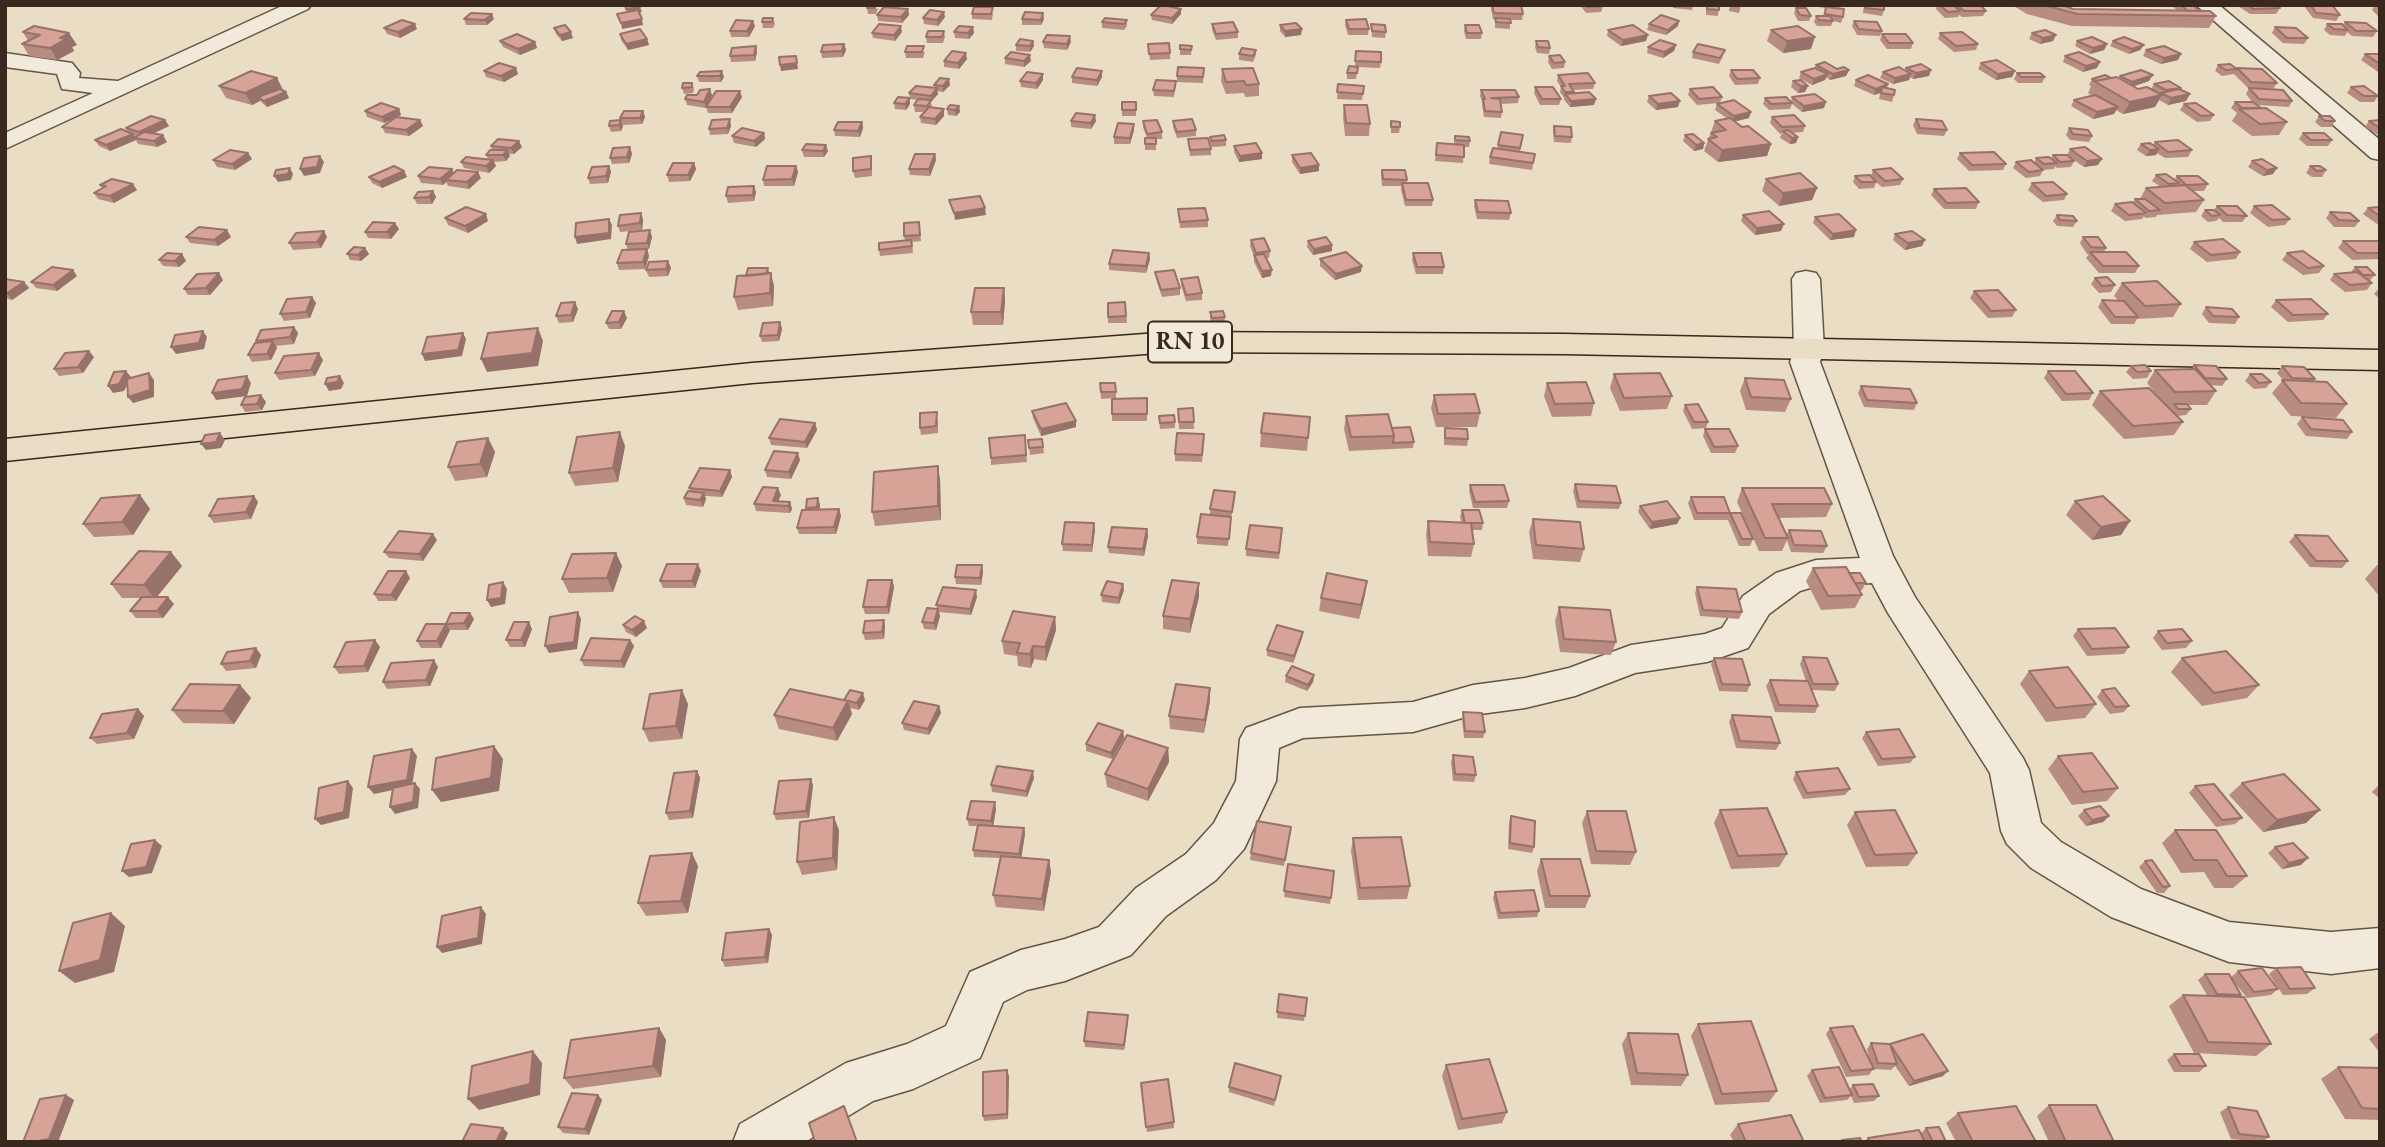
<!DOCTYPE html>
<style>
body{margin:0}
#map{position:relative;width:2385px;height:1147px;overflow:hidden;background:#e9ddc4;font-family:"EB Garamond",serif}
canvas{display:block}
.frame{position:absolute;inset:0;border:7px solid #38281d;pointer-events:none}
</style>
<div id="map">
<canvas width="2385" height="1147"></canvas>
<div class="frame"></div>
</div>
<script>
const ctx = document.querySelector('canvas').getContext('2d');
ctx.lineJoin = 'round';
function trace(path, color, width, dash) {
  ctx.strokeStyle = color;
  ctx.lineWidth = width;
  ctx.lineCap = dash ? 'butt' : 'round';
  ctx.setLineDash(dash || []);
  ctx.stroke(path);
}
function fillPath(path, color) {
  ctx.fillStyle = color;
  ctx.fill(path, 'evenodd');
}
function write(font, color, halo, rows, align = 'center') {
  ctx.font = font + ' "EB Garamond",serif';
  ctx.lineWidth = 5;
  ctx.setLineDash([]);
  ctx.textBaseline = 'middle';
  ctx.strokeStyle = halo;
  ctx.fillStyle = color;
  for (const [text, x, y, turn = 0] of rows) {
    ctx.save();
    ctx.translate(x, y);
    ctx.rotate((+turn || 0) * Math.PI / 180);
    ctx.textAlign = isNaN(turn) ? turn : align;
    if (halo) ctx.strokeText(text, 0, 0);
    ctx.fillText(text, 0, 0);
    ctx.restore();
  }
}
const minor = new Path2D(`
 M284,5H311L308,9L5,149V133L93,93L62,89L57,74L5,67V53L72,63L80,73L79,78L118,81Z
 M2196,5H2219L2380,140V160L2371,158Z
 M1806,271L1816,273L1820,279L1824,349L1820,362L1893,556L1915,597L2023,758L2029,770L2041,823L2061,842L2141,889L2229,922L2331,932L2380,928V968L2331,974L2229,962L2111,917L2031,868L2007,844L2001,831L1990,773L1888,613L1872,583L1817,586L1800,591L1769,614L1748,648L1707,662L1635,673L1575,696L1525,708L1473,715L1413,732L1303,738L1279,748L1276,781L1244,849L1216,880L1166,916L1131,955L1065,981L1027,990L1003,1002L980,1058L913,1089L873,1101L805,1142H733L740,1124L846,1063L907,1044L946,1026L970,972L1021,950L1065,939L1099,927L1136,888L1186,854L1214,823L1236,781L1240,739L1246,728L1300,708L1413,702L1473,685L1525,678L1569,668L1631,645L1705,634L1722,628L1743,596L1776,573L1816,560L1860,558L1790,362L1794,349L1792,279L1796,273Z`);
const major = new Path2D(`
 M1172,332L1564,334L2380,350V370L1564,354L1172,352L752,383L5,461V439L752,363Z`);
const wall = new Path2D(`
 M868,5L878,9L876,14H868L867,8Z
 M1492,5H1521L1523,14L1522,20H1510V29L1495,28V19H1493L1491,9Z
 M1580,5H1602L1603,6L1601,12L1586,13Z
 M1673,5H1693L1692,10L1673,8Z
 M1706,5H1719L1718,16L1706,15Z
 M1730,5H1741L1739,13L1729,11Z
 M1818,5H1840L1839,9L1843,17L1841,23L1833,21L1831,26H1817L1814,22L1816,16H1823L1825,8L1818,7Z
 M1864,5H1880L1884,10L1882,16L1863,13Z
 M1937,5H1980L1986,11L1983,16L1962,17L1959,15L1958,17L1945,18L1936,9Z
 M2012,5H2062L2073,9L2178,11L2171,5H2193L2200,11L2216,16L2209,28L2072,26L2027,14Z
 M2276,5L2280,8L2276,14H2250L2238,6Z
 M2305,5H2332L2340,15L2336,21L2313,18L2304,6Z
 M2375,5H2380V18L2372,10Z
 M1796,8L1811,16L1809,21H1798L1794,13Z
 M908,9L909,15L902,23L878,21L877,15Z
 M993,13L992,20L972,19V14Z
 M1181,14L1172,24L1152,20L1151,15Z
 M945,17L938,26L924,24L923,18Z
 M773,18L775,24L773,28H763L762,22Z
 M464,19H494L487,25H466Z
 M1022,19H1044L1041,25H1022Z
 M1127,20V26L1124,30L1102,28V22Z
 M1346,20L1369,29L1368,35H1348L1345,25Z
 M1854,21L1882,31L1880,36L1857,35L1852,26Z
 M2345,22L2377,31L2373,37L2352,36L2347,32L2345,36L2330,35L2324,30L2327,24L2343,26Z
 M1212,24L1238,32V38L1216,40L1212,30Z
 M1371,24L1386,32L1385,38L1372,37Z
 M1649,24L1678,26L1666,35L1647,30Z
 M1280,25L1301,35L1285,37L1280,31Z
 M1465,25L1482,33L1481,39H1466L1464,31Z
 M34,26L77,45L72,47L74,51L57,60L29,56L22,44L28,41L23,32Z
 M755,26L749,37H731L730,31Z
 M2275,27L2308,38L2304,44L2283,43L2272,33Z
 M384,28L417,29L400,38L387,34Z
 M554,28L573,38L562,41L556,34Z
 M1608,30L1646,41L1621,46L1607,36Z
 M1771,30L1811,49L1783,53L1767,41Z
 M944,31L945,37L943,43H927L926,37Z
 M902,32L895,41L873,38L872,33Z
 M954,32L974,33L969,39L955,38Z
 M1940,33L1978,44L1976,50L1954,52L1938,39Z
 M2032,33L2053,41L2040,44L2029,39Z
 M620,34L647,39L649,45L628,50L621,40Z
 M1882,34L1913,43L1911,49H1887L1880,40Z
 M500,41L535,42L537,48L520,55L503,47Z
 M1033,41L1034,46L1030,52L1016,51V45Z
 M1536,41L1550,48L1549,54L1537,53L1535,47Z
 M2077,41L2107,44L2104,50L2090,54L2075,46Z
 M2113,41L2144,45L2140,50L2129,54L2110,46Z
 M1043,42H1071L1067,50L1044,48Z
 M844,44L846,50L843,57L822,58L821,52Z
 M1148,44L1170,53V59L1150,60Z
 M1180,45L1192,46L1191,55H1180Z
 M1676,45L1674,51L1663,58L1647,53L1648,47Z
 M756,46L757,52L755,61L731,62L730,56Z
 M1256,50V55L1253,62L1239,60V54Z
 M2146,50L2178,60L2161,64L2143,56Z
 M1356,51L1381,62L1380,68L1358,67L1356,79H1347V73L1355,67Z
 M905,52H925L923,58H906Z
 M1693,52L1723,56L1719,64L1692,58Z
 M2365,54H2380V72H2378L2361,60Z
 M1549,56L1565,62L1564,68L1552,69L1548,62Z
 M2065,56L2097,68L2083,72L2063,62Z
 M1005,58L1031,61L1024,67L1005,64Z
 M967,59L959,69L944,67V61Z
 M1981,63L2015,71L2012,77L1996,80L1978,69Z
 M1816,65L1837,69L1849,70L1846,76L1830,80L1826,77L1825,80L1812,85L1799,78L1801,72L1815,68Z
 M2218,65L2236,69L2237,68L2277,83L2273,89L2256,88L2292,101L2289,107L2257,105L2261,108L2287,122L2279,135L2252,136L2232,121L2237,113L2231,108L2235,102H2252L2246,94L2249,88H2248L2234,74L2222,76L2215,71Z
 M1204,68L1203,83L1177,82V76Z
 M1906,68L1929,76L1913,79L1910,77L1909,80L1893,84L1880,78L1883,72L1905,71Z
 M1222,69L1259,84V96L1245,97L1244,93L1226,94L1221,81Z
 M1731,70L1760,78L1758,84L1735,85L1729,76Z
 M484,71L518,74L504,82L486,77Z
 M700,72L724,77L721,82H699L697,76Z
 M2017,73L2045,77L2042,83H2018L2014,79Z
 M1043,74V80L1037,89L1021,87L1020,81Z
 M1558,75L1595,83L1593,89L1573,90V93L1594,105L1570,107L1564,100V98L1560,92L1561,87L1557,81Z
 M2120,76L2149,81L2134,86L2138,89H2151L2154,84L2180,89L2186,101L2168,105L2159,100L2155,107L2123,114L2116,110L2114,114L2093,119L2071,106L2074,100L2092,96L2088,93L2091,86L2089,85L2092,79L2119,78Z
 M1072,77H1102L1097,86L1072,83Z
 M277,78L283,90L286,92L289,98L267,107L260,101L252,105L226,98L219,86Z
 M1801,80L1805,92L1798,93L1791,87L1793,81Z
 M1856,80L1886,88L1894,95L1892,102L1879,99L1880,93L1874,95L1854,86Z
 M1176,81L1174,97L1154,96L1153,90Z
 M692,83L694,89L693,93L684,94L682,88Z
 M1338,84L1364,86L1362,100L1337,99Z
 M934,85H950L943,92L937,91L938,94L931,102L932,106L931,108L944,109V116L936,125L921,123L920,117L925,112H915L914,105L918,100L910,99L909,93L935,88Z
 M1535,87L1561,99L1559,105H1540L1534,93Z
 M2351,87L2378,96L2374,102H2360L2347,93Z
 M1690,89L1722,97L1720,103L1749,118L1734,122L1742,127L1771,144L1767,156L1718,162L1704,151L1715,121L1728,119L1715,110L1717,104L1719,103L1697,105L1688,95Z
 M1481,90L1519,97L1518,103L1500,104L1502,112L1501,118L1484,117L1482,105V101L1480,96Z
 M712,95L708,104L742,97L732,113H708L706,107V108L687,105L685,99Z
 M1649,96L1678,107L1656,110L1647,102Z
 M1792,97L1824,108L1802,112L1792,104L1790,109L1769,110L1763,104L1765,98L1791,102Z
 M1122,102H1136V116H1122Z
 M894,103L910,104L906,110L895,109Z
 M2184,104L2214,115L2210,121L2197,122L2180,110Z
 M1344,105L1370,124L1369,136H1345L1343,117Z
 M959,106L960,112L956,116L948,115L947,109Z
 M399,109L401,115L397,117L420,120L423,126L409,136L385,133L382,127L392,119L384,123L367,117L365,111Z
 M643,111L645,117L642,124L622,125L620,118Z
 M2319,116L2335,121L2331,127H2321L2315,122Z
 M1772,117L1805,126L1803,132L1792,133L1798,137L1796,143L1790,144L1780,138L1782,133L1780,134L1770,123Z
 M1916,119L1947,130L1944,136L1917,134L1913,125Z
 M165,120L169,126L153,134L167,142L157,147L138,144L136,140L110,151L99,146L95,140L128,132L126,128Z
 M621,120L623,126L621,131L611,132L609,126Z
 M2380,120V136L2365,127L2369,121Z
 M1071,121H1096L1091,129L1071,127Z
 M1143,121L1162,132V139H1156V150H1145V138H1147L1143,127Z
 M1173,121L1196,130V136L1177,138L1173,127Z
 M1391,121L1400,127L1399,133H1391Z
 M862,122L863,128L860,137L835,136L834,130Z
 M1134,124V130L1130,144H1114V137Z
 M731,126L728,134L710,135L709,129Z
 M1554,126L1572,137L1571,143L1554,142L1553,132Z
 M2069,128L2092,136L2089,142L2070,140L2066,135Z
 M1501,132L1523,135L1520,152L1535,154L1532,170L1489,164L1490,157L1497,149Z
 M764,133L765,139L756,147L734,143L732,136Z
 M2303,133L2332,140L2328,146H2307L2299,139Z
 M1685,135L1704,143L1703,149L1694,151L1683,141Z
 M1455,136L1470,141L1469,147H1464L1463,163L1435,161L1437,143L1454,144Z
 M1210,137L1226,140V146L1212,147L1210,143Z
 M1188,139L1211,149V155L1190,156Z
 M2155,142L2192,150L2188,157L2165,158L2157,153L2156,155L2146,156L2137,150L2141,144L2153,145Z
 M491,146L522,147L514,154H509L510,156L506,161L494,162L496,166L489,173L464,168L461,162L488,159L486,155L492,150Z
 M1234,146L1262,159L1239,162L1234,152Z
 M630,147L632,154L629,163L612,164L610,158Z
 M2070,149L2098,165L2084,167L2068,156L2074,161L2071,167L2057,168L2055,166L2054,169L2043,170L2040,176L2026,178L2013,168L2016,162L2034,163L2036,158L2051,159L2053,155H2067Z
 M802,150L828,151L824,157H804Z
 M248,153L252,159L235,170L217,167L213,160Z
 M1960,153L2006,164L2003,170L1969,171L1957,159Z
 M935,154L936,160L930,176L910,175L909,169Z
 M1292,155L1319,171L1300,174L1292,162Z
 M2262,159L2273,174L2263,176L2248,167L2252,161Z
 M694,163L696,169L690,181L669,182L667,175Z
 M872,163V176L855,178L853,171Z
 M609,166L611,172L608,183L590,184L588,178Z
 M796,166L798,172L794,186H764L763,180Z
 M2310,166L2326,170L2322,177H2312L2306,173Z
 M1382,170L1407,180L1406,183L1433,200L1432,206H1405L1401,190V186H1382L1381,176Z
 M1873,170L1903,179L1900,185L1882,187L1876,182L1874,188L1859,189L1853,182L1855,176H1871Z
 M404,171L407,177L382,188L372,183L369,177Z
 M454,173L481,178L469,189L448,186L446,182L443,185L421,183L418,176Z
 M2156,175L2174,180L2177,176L2208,184L2204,191H2192L2204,200L2196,212L2157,215L2156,217L2145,218L2144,216L2142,219L2125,221L2111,211L2115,204L2133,203L2135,199H2140L2146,188L2161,187L2152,181Z
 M1766,179L1817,188L1812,200L1779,206L1762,191Z
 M2032,183L2067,194L2064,200L2043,202L2028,190Z
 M100,185L137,190L114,203L98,199L94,193L102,188Z
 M1934,189L1979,202L1976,209H1944L1931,195Z
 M433,191L436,197L432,204H417L414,198Z
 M756,192L754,201L728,203L726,196Z
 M1475,200L1511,213L1509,220L1477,219L1474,206Z
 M2217,206L2247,216L2242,222H2223L2219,218L2216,221L2208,222L2201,216L2205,210H2214Z
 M2254,206L2290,219L2285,225L2268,227L2250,213Z
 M2380,207V226L2363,214L2368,208Z
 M1178,209L1208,220V227L1180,228Z
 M2330,212L2359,221L2355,227H2334L2326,218Z
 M1743,215L1781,231L1755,235L1741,221Z
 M2057,215L2077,221L2073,227L2057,226L2053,221Z
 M1815,217L1854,237L1830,240L1813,223Z
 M445,218L488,221L468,233L448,225Z
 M643,219L642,230L620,232L618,226Z
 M919,222L921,241L912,242L913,253L880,256L879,250L905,240L904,236Z
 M399,229L391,239L368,238L365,232Z
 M1895,234L1922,246L1905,250L1893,240Z
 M186,237H231L218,246L190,243Z
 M327,237L321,248L293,250L289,243Z
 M652,237L649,249H647L649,256L645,269L619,270L617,263L628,250L626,244Z
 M2083,237L2106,248L2104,252L2139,266L2135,273H2099L2086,258L2089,254H2087L2080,243Z
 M1251,240L1270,251L1269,258H1266L1271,276L1262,278L1254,262V256L1250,246Z
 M1308,241L1332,251L1313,255L1307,247Z
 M2343,241H2380V259L2352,260L2338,248Z
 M2194,242L2240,252L2236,259L2207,262L2190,249Z
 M365,248L369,254L361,261L350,260L347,254Z
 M1149,253L1150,259L1146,273L1109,270V264Z
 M1413,253L1444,267L1443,274H1416L1412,260Z
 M2287,253L2324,266L2319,273L2303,275L2282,260Z
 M182,254L186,261L179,267L163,266L159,260Z
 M1320,259L1361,272L1335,280L1320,266Z
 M668,261L671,268L668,276L649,277L646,270Z
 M2355,267L2375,275L2369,281L2372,283L2367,290L2345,292L2330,280L2334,274L2351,272Z
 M768,268L774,286L773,306L738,310L734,297L746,276Z
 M1155,272L1180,288V295L1162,297L1156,279Z
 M77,276L57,291L36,288L31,282Z
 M2095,278L2115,285L2111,292L2099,293L2091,284Z
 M5,279L24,282L29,288L12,300L5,298Z
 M1181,279L1202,293V300L1186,301L1181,285Z
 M223,280L210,295H188L184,289Z
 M2122,283L2181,304L2173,317L2137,319L2134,324H2111L2098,307L2102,300L2119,301L2114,296Z
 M1004,288L1005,301L1003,325H973L971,312Z
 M2379,288H2380V299L2374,294Z
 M1974,291L2016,310L2012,317L1988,318L1970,298Z
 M312,297L316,303L310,318L284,321L280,314Z
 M2276,300L2328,314L2323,320L2288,322L2271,307Z
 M1125,302L1127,323H1108V303Z
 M2206,307L2239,317L2235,324L2209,323L2202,314Z
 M578,309L573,322L559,323L556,316Z
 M1210,312L1225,317L1224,324L1212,325L1210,319Z
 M627,318L621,329H609L606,323Z
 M780,322L782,329L779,341L762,342L760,336Z
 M294,327L298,333L294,344L276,346L277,348L271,360L252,362L248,355L257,343L256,341Z
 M94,357L83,373L59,376L54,369Z
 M323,360L315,376L279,380L275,373Z
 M2194,365L2227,379L2222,386L2210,385L2216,391L2207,405H2188L2191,409L2186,415L2177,416L2183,422L2174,435L2124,439L2092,405L2100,391L2162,401L2147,383L2155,370L2192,369Z
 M2131,366L2151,371L2147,378L2133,379L2126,372Z
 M2282,366L2315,379L2313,381L2347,404L2336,418L2291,416L2272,393L2283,380L2277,373Z
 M2048,371L2093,393L2089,400L2062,401L2044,378Z
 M1614,374L1672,396L1667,409L1620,411L1610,388Z
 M2250,374L2271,382L2266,388L2254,389L2245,381Z
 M1745,378L1791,399L1785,412L1746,410L1740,391Z
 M1100,383L1116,392V398L1101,399Z
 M1547,383L1594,403L1591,416L1552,417L1544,396Z
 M1861,386L1917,403L1914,410L1864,407L1858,393Z
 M1434,395L1480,413L1477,427H1436L1431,408Z
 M1147,398V421H1112V414Z
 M266,402L262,410L245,412L241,405Z
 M1685,405L1708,422L1706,428L1692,429L1683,411Z
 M1193,408L1194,429H1179L1178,409Z
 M1032,411L1076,421V427L1041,436L1033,418Z
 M1159,416L1175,422V428L1160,429Z
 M1346,416L1392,428L1414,442L1413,448L1349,451L1344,429Z
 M1310,417L1307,451L1260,447L1261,433Z
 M2302,417L2352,432L2347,439L2306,436L2297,424Z
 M938,419V433L921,435L920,428Z
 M815,423L817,430L807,448L771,445L769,438Z
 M1445,428L1468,439L1467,446L1444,445V435Z
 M1705,429L1738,446L1735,453H1711L1703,436Z
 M1025,435L1027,462L991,465V458Z
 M488,438L495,452L487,477L455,481L448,467Z
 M1042,439L1044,453L1030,455L1028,440Z
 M1204,441L1202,462L1175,461V454Z
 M625,446L618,482L575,486L569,473Z
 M800,460L791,479L767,477L765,470Z
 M730,470L732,477L722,497L705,496L706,499L703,507L686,505L684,498L691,491L689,488Z
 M940,479L941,520L875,526L872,512Z
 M1575,484L1621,503L1619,509L1577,508L1573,491Z
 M1470,485L1509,501L1507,508H1473L1469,491Z
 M1742,488L1832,504L1826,517L1778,518L1786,535L1789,530L1827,546L1823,553L1791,552L1787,540L1782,551H1759L1737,502Z
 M140,495L150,509L133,535L94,537L83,524Z
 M781,495L778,501L790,502L792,509L790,513L756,511L754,504Z
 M1691,497L1730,513L1753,539L1750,546H1739L1728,520H1694L1688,503Z
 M818,498L820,505L819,510L839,509L841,516L836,534H799L797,528L806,510V508Z
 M1235,499L1231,518L1228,546L1197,544V537L1210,515V509Z
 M2075,501L2130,521L2121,535L2092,540L2066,515Z
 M258,502L251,519L214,523L209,516Z
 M1640,506L1680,518L1677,524L1650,529L1638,512Z
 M1462,510L1483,523L1482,530H1472L1474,544L1471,557L1428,556L1426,534L1428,521L1462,523L1460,517Z
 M1533,519L1584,549L1580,562L1533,559L1529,532Z
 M1094,523L1095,530L1092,552L1063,551L1062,544Z
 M1282,528L1279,559L1246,556V549Z
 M1147,529L1148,536L1144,556L1109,553L1108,547Z
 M2295,535L2348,561L2342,568L2310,567L2289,542Z
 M437,540L423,561L389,558L384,552Z
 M171,552L182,566L157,597L174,604L163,618H136L130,611L140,598H122L111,584Z
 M616,553L622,566L613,592L569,593L562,579Z
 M2377,565H2380V597L2365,579Z
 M1813,568L1849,573L1866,583L1862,590H1859L1862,595L1855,608L1821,610L1806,581Z
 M701,571L695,588H663L660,581Z
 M983,572L981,585L956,584L955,577Z
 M410,578L396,601H378L374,594Z
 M892,580L894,587L889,614H865L863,607Z
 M1199,583V597L1190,633L1163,629V616Z
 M1697,587L1742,612L1739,619L1700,616L1695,593Z
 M1124,590L1119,604L1102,602L1101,595Z
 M1365,595L1359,619L1319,611L1321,598Z
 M977,597L971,615L939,612L940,616L936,630L924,629L922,622L937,609L936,605Z
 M1559,607L1616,642L1611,655L1560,652L1555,621Z
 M470,613L474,619L468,630H450L441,648H421L417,641L446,624Z
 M1055,617L1056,630L1046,661L1034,659L1031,668L1018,666L1017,656L1004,654L1002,641Z
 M623,625L647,628L636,637L626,632Z
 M885,626L884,639L865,640L863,633Z
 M532,629L525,647H510L506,640Z
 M2078,629L2129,647L2124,654L2087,656L2073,636Z
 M2158,631L2192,641L2186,648L2162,650L2153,638Z
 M1303,632L1302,638L1293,663L1267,656V650Z
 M630,640L634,646L624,668L584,666L581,660Z
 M380,647L368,672L339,674L334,667Z
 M256,648L261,655L256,668L226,671L221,664Z
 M1803,657L1838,684L1835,691L1812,690L1818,706L1815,713L1775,712L1766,686L1770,680L1806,681L1800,664Z
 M1714,658L1750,685L1747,692L1719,691L1711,664Z
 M2182,658L2259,685L2247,698L2202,706L2171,672Z
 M438,667L430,686L387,689L383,682Z
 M2029,671L2096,704L2085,718L2046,722L2020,684Z
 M1314,675L1313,682L1307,691L1285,682L1286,676Z
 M240,685L251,698L234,724L183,723L172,710Z
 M1210,688V701L1204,733L1170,729L1169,716Z
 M2102,690L2129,706L2124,712L2110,714L2097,697Z
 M844,700H865L859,710L850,708L852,714L837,741L779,729L774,715Z
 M688,704L682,739L649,742L643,729Z
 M939,706L941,713L929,735L904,730L902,723Z
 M138,709L144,716L134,739L97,744L90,738Z
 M1463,712L1485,732L1483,738H1464L1462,719Z
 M1732,715L1780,743L1776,750L1736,748L1729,722Z
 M1123,731L1124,738L1112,759L1086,751V744Z
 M1866,732L1915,757L1910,763L1878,766L1862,738Z
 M1168,748L1169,762L1148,801L1107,787L1105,774Z
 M1453,755L1476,775L1474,782L1453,781L1451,762Z
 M2058,756L2118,788L2107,801L2072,805L2048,769Z
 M697,771L700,778L693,818L669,820L666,813Z
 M1796,772L1850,789L1845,795L1803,799L1793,779Z
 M1034,778L1027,797L992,792L991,785Z
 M2242,783L2306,823L2263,832L2229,795Z
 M2380,784V799L2372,792Z
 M813,785L809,818L776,820L774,814Z
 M2195,786L2242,818L2235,824L2216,827L2189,793Z
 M996,809L993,826L1024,828L1025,834L1021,858L1049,860L1051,872L1044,911L996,907L993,895L1000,858L974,857L973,850L977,826H969L967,819Z
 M1720,810L1787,854L1779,867L1731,869L1714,823Z
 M2084,810L2109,816L2103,822L2086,826L2078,816Z
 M1587,811L1636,852L1630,865L1591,864L1582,823Z
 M1855,812L1917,853L1908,866L1866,867L1847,825Z
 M1511,816L1534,847L1532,853L1508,849L1509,823Z
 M1291,827L1284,866L1250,860L1251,853Z
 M839,830L837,870L802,875L797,862Z
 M2175,830L2247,876L2233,888H2214L2204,872L2181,873L2162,843Z
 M1353,838L1410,886L1407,899L1358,900L1351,851Z
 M2275,847L2301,865L2282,869L2268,853Z
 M1541,859L1590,896L1585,908H1545L1537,871Z
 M2145,861L2170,886L2164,893H2157L2139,867Z
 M1288,864L1334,871L1330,904L1284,897Z
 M698,866L688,913L646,916L638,903Z
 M1495,892L1539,911L1537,917L1498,919L1493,898Z
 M769,929L772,935L768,963L725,967L722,960Z
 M2276,968L2315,988L2307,994L2283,995L2269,974Z
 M2238,971L2278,989L2271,995L2247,998L2231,978L2241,995L2239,997L2271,1044L2256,1056L2194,1053L2169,1006L2183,995H2207L2198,980L2205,974L2231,977Z
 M1279,994L1307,998L1304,1021L1277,1018Z
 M1128,1021L1124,1050L1085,1047L1084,1041Z
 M1698,1024L1777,1091L1769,1102L1715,1105L1691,1036Z
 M659,1028L666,1040L661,1077L573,1089L564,1078Z
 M1830,1028L1871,1065L1867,1049L1871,1043L1890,1044L1943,1076L1909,1086L1895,1066L1891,1070L1873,1069L1869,1075L1846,1077L1826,1034Z
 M1628,1033L1688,1075L1681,1086L1631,1085L1622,1044Z
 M2377,1033H2380V1053L2369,1039Z
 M2174,1054L2206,1066L2199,1072H2174L2167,1060Z
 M1446,1065L1507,1112L1502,1123L1458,1130L1442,1076Z
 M2338,1067L2380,1068V1120L2345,1119L2321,1079Z
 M1812,1070L1849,1090L1853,1085L1879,1096L1874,1101L1854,1103L1851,1096L1847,1100L1820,1103L1807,1076Z
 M1009,1076L1008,1119L984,1121L983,1116Z
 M1280,1082L1274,1106L1229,1092V1087Z
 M1141,1083L1174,1122V1128L1147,1132Z
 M66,1095L74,1100L58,1142H23Z
 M598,1095L602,1100L589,1135L563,1133L558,1127Z
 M2049,1105L2114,1142H2049L2037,1116Z
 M2228,1107L2269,1137L2262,1142L2231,1139L2220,1112Z
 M1958,1113L2036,1142H1956L1946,1123Z
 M1738,1124L1804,1142H1734L1730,1135Z
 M1926,1128L1946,1142H1864L1868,1138L1921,1133Z`);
const shadedWall = new Path2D(`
 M640,7L642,12L628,15L626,9Z
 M908,9L909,15L902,23L901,17Z
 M1181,9V14L1172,24V18Z
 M944,12L945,17L938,26L937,20Z
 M1043,13L1044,19L1041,25V20Z
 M492,14L494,19L487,25L485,20Z
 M642,19L643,25L622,29L621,23Z
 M753,21L755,26L749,37L747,31Z
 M1679,21L1678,26L1666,35L1668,30Z
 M415,24L417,29L400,38L398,32Z
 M901,26L902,32L895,41L894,35Z
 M973,27L974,33L969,39L968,33Z
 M1302,29L1301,35L1285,37V31Z
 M571,32L573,38L562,41L560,35Z
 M69,33L77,45L72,47L74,51L57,60L50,48L60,38Z
 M1648,35L1646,41L1621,46L1623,40Z
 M2056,35L2053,41L2040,44L2043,38Z
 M1070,36L1071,42L1067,50V44Z
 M1815,37L1811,49L1783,53L1787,41Z
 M647,39L649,45L628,50L626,44Z
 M1033,41L1034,46L1030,52V46Z
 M535,42L537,48L520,55L518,49Z
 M844,44L846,50L843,57L842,51Z
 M2107,44L2104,50L2090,54L2093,48Z
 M1676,45L1674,51L1663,58L1664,52Z
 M2144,45L2140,50L2129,54L2132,49Z
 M756,46L757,52L755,61L754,55Z
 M966,53L967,59L959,69L958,63Z
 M2181,54L2178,60L2161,64L2164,58Z
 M1030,55L1031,61L1024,67V61Z
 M796,56L798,69L781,71L780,65Z
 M2100,62L2097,68L2083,72L2086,66Z
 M516,68L518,74L504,82L501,76Z
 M1849,70L1846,76L1830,80L1833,74Z
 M1931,70L1929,76L1913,79L1916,73Z
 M722,71L724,77L721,82L720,76Z
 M1102,71V77L1097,86V80Z
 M2015,71L2012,77L1996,80L1998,74Z
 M1043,74V80L1037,89L1036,83Z
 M1828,74L1825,80L1812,85L1814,79Z
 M1911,74L1909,80L1893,84L1895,78Z
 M2153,75L2149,81L2129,88L2132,82Z
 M277,78L283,90L263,100L258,97L260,101L252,105L245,93Z
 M949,79L950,85L943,92V86Z
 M1888,84L1886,90L1882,87L1880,93L1874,95L1876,89Z
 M1801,86H1808L1805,92L1798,93Z
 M937,88L938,94L931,102V96Z
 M710,89L712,95L706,108L704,102Z
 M740,91L742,97L732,113L730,107Z
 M286,92L289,98L267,107L264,101Z
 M2190,94L2186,101L2168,105L2171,98Z
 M2162,95L2155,107L2123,114L2130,102Z
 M910,98V104L906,110L905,104Z
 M1596,99L1594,105L1570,107L1571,101Z
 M1680,101L1678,107L1656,110L1658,104Z
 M1826,102L1824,108L1802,112L1804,106Z
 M959,106L960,112L956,116L955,110Z
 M2118,107L2114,114L2093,119L2097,112Z
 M399,109L401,115L384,123L382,117Z
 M944,109V116L936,125L935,119Z
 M643,111L645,117L642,124L640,118Z
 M1751,112L1749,118L1732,122L1734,116Z
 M1095,115L1096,121L1091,129V123Z
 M730,119L731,126L728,134L727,128Z
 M165,120L169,126L143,138L139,132Z
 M420,120L423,126L409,136L406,130Z
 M621,120L623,126L621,131L619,125Z
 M862,122L863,128L860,137L858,131Z
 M1134,124V130L1130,144V138Z
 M764,133L765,139L756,147L754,141Z
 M133,134L136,140L110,151L106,145Z
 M163,135L167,142L157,147L154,141Z
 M1798,137L1796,143L1790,144L1792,138Z
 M519,141L522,147L514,154L511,148Z
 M1704,143L1703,149L1694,151L1696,145Z
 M1771,144L1767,156L1718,162L1722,150Z
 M826,145L828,151L824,157L823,151Z
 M630,147L632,154L629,163L627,157Z
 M2159,149L2156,155L2146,156L2150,150Z
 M507,150L510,156L506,161L503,155Z
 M248,153L252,159L235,170L232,164Z
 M1262,153V159L1239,162L1240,156Z
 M935,154L936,160L930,176L929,169Z
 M320,156L324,162L320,173L304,176L300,169Z
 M2102,159L2098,165L2084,167L2087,161Z
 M493,160L496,166L489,173L486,166Z
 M694,163L696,169L690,181L688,175Z
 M1319,165V171L1300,174V168Z
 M609,166L611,172L608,183L606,176Z
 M796,166L798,172L794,186L792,179Z
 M290,168L293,174L291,180L278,182L274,176Z
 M2277,168L2273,174L2263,176L2267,170Z
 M452,169L455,175L446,180V182L443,185L440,179Z
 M404,171L407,177L382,188L379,182Z
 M478,172L481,178L469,189L467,182Z
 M133,184L137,190L114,203L110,196Z
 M754,186L756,192L754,201L753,195Z
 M1817,188L1812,200L1779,206L1783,193Z
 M433,191L436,197L432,204L429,197Z
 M985,208L986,215L955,220L954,213Z
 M641,213L643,219L642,230L640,223Z
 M486,214L488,221L468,233L465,226Z
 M609,219L612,225L611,239L577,244L575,237Z
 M395,223L399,229L391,239L387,232Z
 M1784,224L1781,231L1755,235L1757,228Z
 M227,230L231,237L218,246L214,240Z
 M650,230L652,237L649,249L647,243Z
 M1856,230L1854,237L1830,240L1833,234Z
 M324,231L327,237L321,248L317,242Z
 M1925,240L1922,246L1905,250L1908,243Z
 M1332,245V251L1313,255L1314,249Z
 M365,248L369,254L361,261L358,255Z
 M647,249L649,256L645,269L643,262Z
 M1149,253L1150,259L1146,273V266Z
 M182,254L186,261L179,267L175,261Z
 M668,261L671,268L668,276L666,269Z
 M1362,266L1361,272L1335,280L1336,274Z
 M73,270L77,276L57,291L53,285Z
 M1272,270L1271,276L1262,278V271Z
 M219,273L223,280L210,295L206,288Z
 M771,273L774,286L773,306L770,293Z
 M24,282L29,288L12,300L7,293Z
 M1004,288L1005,301L1003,325L1001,312Z
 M312,297L316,303L310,318L306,312Z
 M575,302L578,309L573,322L571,315Z
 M624,311L627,318L621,329L619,322Z
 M780,322L782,329L779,341L778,335Z
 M294,327L298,333L294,344L290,337Z
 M538,328L543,341L538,366L487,372L481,359Z
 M203,331L207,337L204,349L176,354L171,347Z
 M463,333L466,339L462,356L425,361L422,354Z
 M273,341L277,348L271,360L267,354Z
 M89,351L94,357L83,373L78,367Z
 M319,353L323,360L315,376L311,370Z
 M126,371L131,377L124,391L113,393L108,386Z
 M149,373L154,380V397L133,403L128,397Z
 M247,376L251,383L247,396L216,400L212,393Z
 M340,376L344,383L341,389L329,391L325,384Z
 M261,395L266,402L262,410L257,404Z
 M1076,421V427L1041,436V429Z
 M815,423L817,430L807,448L805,442Z
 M620,432L625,446L618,482L613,468Z
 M220,433L225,440L221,448L206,450L201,444Z
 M488,438L495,452L487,477L480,464Z
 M798,453L800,460L791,479L789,472Z
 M938,466L940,479L941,520L938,506Z
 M730,470L732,477L722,497L720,491Z
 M778,488L781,495L776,506L773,501Z
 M704,493L706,499L703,507L700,500Z
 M140,495L150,509L133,535L122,522Z
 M254,496L258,502L251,519L246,512Z
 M818,498L820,505L819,514L817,507Z
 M790,502L792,509L790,513L788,506Z
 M839,509L841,516L836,534L834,527Z
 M1680,518L1677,524L1650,529L1652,522Z
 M2130,521L2121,535L2092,540L2101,527Z
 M1094,523L1095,530L1092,552V545Z
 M1147,529L1148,536L1144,556L1143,549Z
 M433,534L437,540L423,561L419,554Z
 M171,552L182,566L155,599L144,585Z
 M616,553L622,566L613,592L607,578Z
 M698,564L701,571L695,588L692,581Z
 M982,565L983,572L981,585L980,578Z
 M406,571L410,578L396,601L391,595Z
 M892,580L894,587L889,614L887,607Z
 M1367,581L1365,595L1359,619L1361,605Z
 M503,582L507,589L505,604L491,607L487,600Z
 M1199,583V597L1190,633V619Z
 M1123,584L1124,590L1119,604V598Z
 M976,590L977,597L971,615L970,609Z
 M168,597L174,604L163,618L157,611Z
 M938,609L940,616L936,630L934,623Z
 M578,612L581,619L577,649L549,653L545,646Z
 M470,613L474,619L468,630L464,623Z
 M1055,617L1056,630L1046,661L1045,647Z
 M884,620L885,626L884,639L882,632Z
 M644,621L647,628L636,637L632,630Z
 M529,622L532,629L525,647L521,640Z
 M446,624L450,630L441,648L437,641Z
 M1303,632L1302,638L1293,663L1294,656Z
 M375,640L380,647L368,672L364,666Z
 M630,640L634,646L624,668L621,661Z
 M1033,646L1034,659L1031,668L1030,654Z
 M256,648L261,655L256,668L250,661Z
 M434,660L438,667L430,686L426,680Z
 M1314,675L1313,682L1307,691L1308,685Z
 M240,685L251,698L234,724L223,711Z
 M1210,688V701L1204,733L1205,720Z
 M682,690L688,704L682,739L676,726Z
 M863,693L865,700L859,710L857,703Z
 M848,701L852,714L837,741L833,728Z
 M939,706L941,713L929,735L928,729Z
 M138,709L144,716L134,739L127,733Z
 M1123,731L1124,738L1112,759L1111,753Z
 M494,746L503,759L499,791L441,802L432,790Z
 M1168,748L1169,762L1148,801V789Z
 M412,749L417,756L412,786L374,794L368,787Z
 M697,771L700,778L693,818L690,811Z
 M1033,771L1034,778L1027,797L1026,791Z
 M811,779L813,785L809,818L806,811Z
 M348,781L353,788L349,818L321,825L315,819Z
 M415,783L420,789L418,808L395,814L390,807Z
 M995,802L996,809L993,827L991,821Z
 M2320,810L2306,823L2263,832L2277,820Z
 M2109,816L2103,822L2086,826L2092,820Z
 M834,817L839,830L837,870L833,858Z
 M1024,828L1025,834L1021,860L1019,854Z
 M155,840L162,846L152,873L129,877L122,871Z
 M692,853L698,866L688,913L681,901Z
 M2308,858L2301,865L2282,869L2289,863Z
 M1049,860L1051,872L1044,911L1042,899Z
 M481,907L486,914L482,944L442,953L437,947Z
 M111,913L125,926L114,972L75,983L59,971Z
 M769,929L772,935L768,963L765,957Z
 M1128,1015V1021L1124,1050V1045Z
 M659,1028L666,1040L661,1077L653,1066Z
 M533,1051L542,1063L540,1095L479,1110L468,1099Z
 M1007,1070L1009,1076L1008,1119L1007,1114Z
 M1948,1071L1943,1076L1909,1086L1914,1081Z
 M66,1095L74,1100L58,1142H54L49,1139Z
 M598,1095L602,1100L589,1135L585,1129Z
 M503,1128L508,1133L504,1142H496Z`);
const building = new Path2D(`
 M625,5H639L640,7L626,9Z
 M868,5H876L875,8H867Z
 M1161,5H1162L1181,9L1172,18L1151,15Z
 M1492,5H1521L1523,14L1494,13Z
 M1586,5H1602L1603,6L1587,7Z
 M1707,5H1719V10L1707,9Z
 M1865,5L1884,6V10L1865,8Z
 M1940,5H1953L1960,11L1948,12Z
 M1957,5H1980L1986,11H1964Z
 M2044,5H2062L2073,9L2210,11L2216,16L2077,14Z
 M2181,5H2193L2200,11H2188Z
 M2249,5H2276L2280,8L2253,9Z
 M2311,5H2332L2340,15L2316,13Z
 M884,7L908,9L901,17L877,15Z
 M974,7H993L991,14H972Z
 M1826,7L1844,9L1843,17L1825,14Z
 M1796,8H1806L1811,16L1800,15Z
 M638,10L642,19L621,23L617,14Z
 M930,10L944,12L937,20L923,18Z
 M1025,12L1043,13L1041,20L1022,19Z
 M471,13L492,14L485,20L464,19Z
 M1661,15L1679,21L1668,30L1649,24Z
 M1816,16H1830L1833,21L1819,20Z
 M763,18H773L772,22H762Z
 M1105,18L1127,20L1124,24L1102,22Z
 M1495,18L1510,19L1511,23L1496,22Z
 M1366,19L1369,29H1349L1346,20Z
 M402,20L415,24L398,32L384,28Z
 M736,20L753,21L747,31H730Z
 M1854,21L1877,22L1882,31L1859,29Z
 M1233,22L1238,32L1216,34L1212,24Z
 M2345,22L2366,23L2377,31H2356Z
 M1296,23L1302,29L1285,31L1280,25Z
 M879,24L901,26L894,35L872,33Z
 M1371,24L1385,25L1386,32L1372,31Z
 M2327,24H2342L2348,30L2334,29Z
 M565,25L571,32L560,35L554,28Z
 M1465,25H1479L1482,33H1467Z
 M1633,25L1648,35L1623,40L1608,30Z
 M34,26L69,33L60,38L66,39L50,48L22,44L40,35L23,32Z
 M959,26L973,27L968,33L954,32Z
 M1798,26L1815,37L1787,41L1771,30Z
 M2275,27L2296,28L2308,38H2287Z
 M640,29L647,39L626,44L620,34Z
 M2045,30L2056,35L2043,38L2032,33Z
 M928,31H944L942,37H926Z
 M1962,32L1978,44L1956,46L1940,33Z
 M517,34L535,42L518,49L500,41Z
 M1882,34H1906L1913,43H1889Z
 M1047,35L1070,36L1067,44L1043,42Z
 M2092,37L2107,44L2093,48L2077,41Z
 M2124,37L2144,45L2132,49L2113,41Z
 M1020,39L1033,41L1030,46L1016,45Z
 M1660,40L1676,45L1664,52L1648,47Z
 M1536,41H1548L1550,48L1538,47Z
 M1169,43L1170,53L1149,54L1148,44Z
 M844,44L842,51L821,52L823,45Z
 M1698,44L1725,50L1720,58L1693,52Z
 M1180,45L1192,46L1191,50L1180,49Z
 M756,46L754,55L730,56L732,48Z
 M907,46H924L922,52H905Z
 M2164,46L2181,54L2164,58L2146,50Z
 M1242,48L1256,50L1253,56L1239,54Z
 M952,51L966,53L958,63L944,61Z
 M1356,51L1381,52V62L1355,61Z
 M1011,52L1030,55L1024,61L1005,58Z
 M2079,52L2100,62L2086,66L2065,56Z
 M2365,54H2380V64Z
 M1560,55L1565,62L1554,63L1549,56Z
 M796,56L797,63L780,65L779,57Z
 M1997,60L2015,71L1998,74L1981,63Z
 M1825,62L1837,69L1844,67L1849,70L1833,74L1816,65Z
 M499,63L516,68L501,76L484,71Z
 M1921,64L1931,70L1916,73L1906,68Z
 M2230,64L2237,69L2226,70L2218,65Z
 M1349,66L1358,67L1357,73H1347Z
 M1178,67L1204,68L1203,77L1177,76Z
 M1899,67L1911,74L1895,78L1883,72Z
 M1077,68L1102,71L1097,80L1072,77Z
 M1253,68L1259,84L1246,85L1244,81L1226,82L1222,69Z
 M1815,68L1828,74L1814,79L1801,72Z
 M2237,68L2262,69L2277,83L2251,82Z
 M1731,70H1753L1760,78L1737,79Z
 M2141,70L2153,75L2132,82L2120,76Z
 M251,71L277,78L245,93L219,86Z
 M722,71L720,76H697L700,72Z
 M1027,72L1043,74L1036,83L1020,81Z
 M1588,73L1595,83L1569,84L1574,92H1565L1561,86H1565L1558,75Z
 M2017,73H2040L2045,77H2021Z
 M1868,75L1888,84L1876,89L1856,80Z
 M2105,75L2111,78L2096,81L2092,79Z
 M2117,77L2138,89L2147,87L2162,95L2130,102L2094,81Z
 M940,78L949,79L943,86L934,85Z
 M1156,80L1176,81L1174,91L1153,90Z
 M1801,80L1808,86H1801L1793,81Z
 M2169,81L2181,88L2166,90L2154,84Z
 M683,83H692V87L682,88Z
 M1338,84L1364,86L1363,94L1337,92Z
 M916,86L937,88L931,96L909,93Z
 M2364,86L2378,96H2364L2351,87Z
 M1535,87H1553L1561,99H1542Z
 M1713,87L1722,97L1699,99L1690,89Z
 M1882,87L1895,90L1894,95L1881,93Z
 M2249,88L2283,90L2292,101L2259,99Z
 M280,89L286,92L264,101L258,97Z
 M710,89L704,102L685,99L687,95H697L700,90Z
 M2179,89L2190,94L2171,98L2161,93Z
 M1481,90H1515L1519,97L1491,98L1500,99L1502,112L1485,111L1483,99H1485Z
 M716,91H740L730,107H706Z
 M1589,92L1596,99L1571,101L1565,94Z
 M1671,93L1680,101L1658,104L1649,96Z
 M1815,94L1826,102L1804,106L1792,97Z
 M2095,95L2118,107L2097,112L2074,100Z
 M898,97L910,98L905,104L894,103Z
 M1786,97L1792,103L1771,104L1765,98Z
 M918,99L931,100L927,106L914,105Z
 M1734,100L1751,112L1734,116L1717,104Z
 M1122,102H1136V110H1122Z
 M2235,102H2253L2261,108H2242Z
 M381,103L399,109L382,117L365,111Z
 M2196,103L2214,115L2201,116L2184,104Z
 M950,105L959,106L955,110L947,109Z
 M1344,105H1367L1370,124L1346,123Z
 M929,107L944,109L935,119L920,117Z
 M2266,108L2287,122L2260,124L2239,109Z
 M624,111H643L640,118H620Z
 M1076,113L1095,115L1091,123L1071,121Z
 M1794,115L1805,126L1782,127L1772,117Z
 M151,116L165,120L139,132L126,128Z
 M2319,116H2330L2335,121H2325Z
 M396,117L420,120L406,130L382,127Z
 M1730,118L1742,127L1748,126L1771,144L1722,150L1708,139L1717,137L1711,133L1726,130L1715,121Z
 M730,119L727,128L709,129L712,120Z
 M1192,119L1196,130L1177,132L1173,121Z
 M1916,119L1942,121L1947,130L1920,128Z
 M621,120L619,125L609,126L610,121Z
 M1157,120L1162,132L1147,134L1143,121Z
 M2380,120V128L2369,121Z
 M1391,121L1400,122V127H1391Z
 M838,122H862L858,131L834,130Z
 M1118,123L1134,124L1130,138L1114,137Z
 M1554,126L1571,127L1572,137L1555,136Z
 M742,128L764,133L754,141L732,136Z
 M2069,128L2088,130L2092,136L2073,134Z
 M121,129L133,134L106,145L95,140Z
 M1788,130L1798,137L1792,138L1783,131Z
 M144,132L163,135L154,141L134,138Z
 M1501,132L1523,135L1520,148L1498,145Z
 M2303,133H2324L2332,140H2311Z
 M1693,134L1704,143L1696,145L1685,135Z
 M1224,135L1226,140L1212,141L1210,137Z
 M1455,136L1469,137L1470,141L1455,140Z
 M1145,138H1156V144H1145Z
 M1208,138L1211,149L1190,150L1188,139Z
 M498,139L519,141L511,148L491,146Z
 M2178,140L2192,150L2168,152L2155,142Z
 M1256,143L1262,153L1240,156L1234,146Z
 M1437,143L1464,145V157L1436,155Z
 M2150,143L2159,149L2150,150L2141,144Z
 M806,144L826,145L823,151L802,150Z
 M630,147L627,157L610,158L613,148Z
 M2085,147L2102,159L2087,161L2070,149Z
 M1493,148L1535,154L1533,163L1490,157Z
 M230,150L248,153L232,164L213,160Z
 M490,150H507L503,155H486Z
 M1994,152L2006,164L1972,165L1960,153Z
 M1311,153L1319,165L1300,168L1292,155Z
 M915,154H935L929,169H909Z
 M2053,155H2067L2074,161L2060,162Z
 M320,156L317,167L300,169L304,158Z
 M871,156V169L853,171V158Z
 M466,157L493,160L486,166L461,162Z
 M2049,157L2057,163L2044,164L2036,158Z
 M2262,159L2277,168L2267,170L2252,161Z
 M2031,160L2043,170L2029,172L2016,162Z
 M673,163H694L688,175H667Z
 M394,166L404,171L379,182L369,177Z
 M609,166L606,176L588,178L592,167Z
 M767,166H796L792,179L763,180Z
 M2310,166H2320L2326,170L2317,171Z
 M429,167L452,169L440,179L418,176Z
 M290,168L288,174L274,176L276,170Z
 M1891,168L1903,179L1885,181L1873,170Z
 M457,170L478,172L467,182L446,180Z
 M1382,170H1405L1407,180L1383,179Z
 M1800,173L1817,188L1783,193L1766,179Z
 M2166,174L2179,183L2169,184L2156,175Z
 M1870,175L1876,182H1861L1855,176Z
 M2177,176H2198L2208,184L2186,185Z
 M112,179L133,184L110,196L94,193L106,186L100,185Z
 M2053,182L2067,194L2046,196L2032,183Z
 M1402,183H1428L1433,200H1406Z
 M2185,185L2204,200L2165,203L2146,188Z
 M754,186L753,195L726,196L728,187Z
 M1966,188L1979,202L1947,203L1934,189Z
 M433,191L429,197L414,198L418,192Z
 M980,196L985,208L954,213L949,200Z
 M2135,199H2145L2160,210L2149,211Z
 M1475,200L1508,201L1511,213L1478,212Z
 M2132,202L2146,213L2129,215L2115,204Z
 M2272,205L2290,219L2272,220L2254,206Z
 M2217,206H2237L2247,216L2227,215Z
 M466,207L486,214L465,226L445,218Z
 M2380,207V216L2368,208Z
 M1205,208L1208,220L1180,222L1178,209Z
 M2205,210H2214L2220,215L2212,216Z
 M1769,211L1784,224L1757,228L1743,215Z
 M2330,212L2350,213L2359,221L2339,220Z
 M641,213L640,223L618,226L620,215Z
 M1839,214L1856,230L1833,234L1815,217Z
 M2057,215L2073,216L2077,221L2060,220Z
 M609,219V233L575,237L576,223Z
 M373,222L395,223L387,232H365Z
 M919,222L920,235L904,236V223Z
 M199,227L227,230L214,240L186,237Z
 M650,230L647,243L626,244L629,232Z
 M324,231L317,242L289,243L296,233Z
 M1912,231L1925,240L1908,243L1895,234Z
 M1326,237L1332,245L1314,249L1308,241Z
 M2083,237H2098L2106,248L2091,247Z
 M1264,238L1270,251L1256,253L1251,240Z
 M2223,239L2240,252L2211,255L2194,242Z
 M911,240L912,246L879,250V243Z
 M2343,241H2380V253H2357Z
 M354,247L365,248L358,255L347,254Z
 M647,249L643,262L617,263L622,250Z
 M1113,250L1149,253L1146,266L1109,264Z
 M2303,251L2324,266L2308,268L2287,253Z
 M1346,252L1362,266L1336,274L1320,259Z
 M2090,252H2126L2139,266H2103Z
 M167,253L182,254L175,261L159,260Z
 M1413,253H1441L1444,267H1417Z
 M1264,254L1272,270L1262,271L1254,255Z
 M668,261L666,269L646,270L649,262Z
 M52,267L73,270L53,285L31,282Z
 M2355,267H2367L2375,275H2363Z
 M748,268H768L766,274L746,276Z
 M1174,270L1180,288L1161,290L1155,272Z
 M2357,272L2372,283L2350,285L2334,274Z
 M219,273L206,288L184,289L197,274Z
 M771,273L770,293L734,297L737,276Z
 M1198,277L1202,293L1186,295L1181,279Z
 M2107,277L2115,285L2102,286L2095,278Z
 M5,279L24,282L7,293H5Z
 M2157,281L2181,304L2145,306L2122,283Z
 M975,288H1004L1001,312H971Z
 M1998,290L2016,310L1991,311L1974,291Z
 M312,297L306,312L280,314L287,299Z
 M2311,299L2328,314L2293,315L2276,300Z
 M2102,300L2124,301L2138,317H2115Z
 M575,302L571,315L556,316L561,303Z
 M1125,302L1126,316L1108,317V303Z
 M2206,307L2232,309L2239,317L2213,316Z
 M612,311H624L619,322L606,323Z
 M1223,311L1225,317L1212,318L1210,312Z
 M780,322L778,335L760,336L763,323Z
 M294,327L290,337L256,341L261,330Z
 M538,328L532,353L481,359L488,333Z
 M203,331L199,343L171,347L175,335Z
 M463,333L458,350L422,354L427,337Z
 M273,341L267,354L248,355L255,343Z
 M89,351L78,367L54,369L65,353Z
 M319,353L311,370L275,373L284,356Z
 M2145,365L2151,371L2137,372L2131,366Z
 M2194,365L2216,366L2227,379L2205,378Z
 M2282,366L2304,367L2315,379L2292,378Z
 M2195,369L2216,391L2175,392L2155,370Z
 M126,371L119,384L108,386L114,372Z
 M2048,371H2075L2093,393L2066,394Z
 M149,373L150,390L128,397L127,379Z
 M1660,373L1672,396L1624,398L1614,374Z
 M2250,374H2262L2271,382L2259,383Z
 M247,376L242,389L212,393L218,380Z
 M340,376L337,382L325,384L327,378Z
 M1745,378L1784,380L1791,399L1751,397Z
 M2282,380L2327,382L2347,404L2301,403Z
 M1586,382L1594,403L1555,404L1547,383Z
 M1100,383H1115L1116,392H1101Z
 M1861,386L1910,389L1917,403L1867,400Z
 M2149,388L2183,422L2133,426L2100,391Z
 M1475,394L1480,413L1438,414L1434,395Z
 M261,395L257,404L241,405L245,397Z
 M1147,398V414H1112V399Z
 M1066,403L1076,421L1041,429L1032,411Z
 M1698,404L1708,422H1694L1685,405Z
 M2174,404H2187L2191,409H2178Z
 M1193,408L1194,422H1179L1178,409Z
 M937,412L936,426L920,428V413Z
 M1264,413L1310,417L1308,438L1261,433Z
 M1388,414L1394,436L1351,437L1346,416Z
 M1174,415L1175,422L1160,423L1159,416Z
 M2302,417L2343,420L2352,432L2311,429Z
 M780,419L815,423L805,442L769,438Z
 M1410,427L1414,442L1393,443L1394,436L1392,428Z
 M1445,428L1467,429L1468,439L1445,438Z
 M1705,429H1729L1738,446L1714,447Z
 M620,432L613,468L569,473L577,437Z
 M220,433L216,442L201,444L205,435Z
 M1177,433L1204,434L1202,455L1175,454Z
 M1025,435L1026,455L991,458L989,438Z
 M488,438L480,464L448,467L457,442Z
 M1042,439L1043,447L1029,448L1028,440Z
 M774,451L798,453L789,472L765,470Z
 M938,466V506L872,512L874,472Z
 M700,468L730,470L720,491L689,488Z
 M1575,484L1616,486L1621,503L1579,501Z
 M1470,485H1504L1509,501L1475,502Z
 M763,487L778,488L773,501L790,502L788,506L754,504Z
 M1742,488H1824L1832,504H1772L1788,538H1765Z
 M1214,490L1235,492L1232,512L1210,509Z
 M688,491L704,493L700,500L684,498Z
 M140,495L122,522L83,524L101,498Z
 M254,496L246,512L209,516L218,499Z
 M2103,496L2130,521L2101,527L2075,501Z
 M1691,497H1724L1730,513H1697Z
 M818,498L817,507L806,508L807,499Z
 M1667,501L1680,518L1652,522L1640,506Z
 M839,509L834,527L797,528L802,510Z
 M1462,510H1479L1483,523H1465Z
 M1730,513H1741L1753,539H1742Z
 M1201,514L1231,517L1229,539L1197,537Z
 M1533,519L1580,522L1584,549L1536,545Z
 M1428,521L1471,523L1474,544L1430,542Z
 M1065,522L1094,523L1092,545L1062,544Z
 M1250,525L1282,528L1279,553L1246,549Z
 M1112,527L1147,529L1143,549L1108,547Z
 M1789,530L1821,531L1827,546L1794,545Z
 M399,531L433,534L419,554L384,552Z
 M2295,535L2328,536L2348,561H2316Z
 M139,551L171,552L144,585L111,584Z
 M616,553L607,578L562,579L572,554Z
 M667,564H698L692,581H660Z
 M957,565H982L980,578L955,577Z
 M1846,567L1862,595L1828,596L1813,568Z
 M388,571H406L391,595L374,594Z
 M1327,573L1367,581L1361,605L1321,598Z
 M1849,573H1860L1866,583H1855Z
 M868,580H892L887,607H863Z
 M1172,580L1199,583L1190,619L1163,616Z
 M1107,581L1123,584L1119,598L1101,595Z
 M503,582L501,598L487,600L489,585Z
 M943,587L976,590L970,609L936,605Z
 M1697,587L1736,589L1742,612L1703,610Z
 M142,597H168L157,611H130Z
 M1559,607L1610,610L1616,642L1564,639Z
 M927,608L938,609L934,623L922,622Z
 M1013,611L1055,617L1045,647L1033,646L1030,654L1017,653L1020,643L1002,641Z
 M578,612L574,642L545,646L550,617Z
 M451,613H470L464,623L446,624Z
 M635,616L644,621L632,630L623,625Z
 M884,620L882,632L863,633L865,621Z
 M514,622H529L521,640H506Z
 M426,624H446L437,641H417Z
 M1277,625L1303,632L1294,656L1267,650Z
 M2115,628L2129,647L2092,649L2078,629Z
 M2182,629L2192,641L2167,643L2158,631Z
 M591,638L630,640L621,661L581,660Z
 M375,640L364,666L334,667L346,642Z
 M256,648L250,661L221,664L227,652Z
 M2226,651L2259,685L2214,693L2182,658Z
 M1803,657L1827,658L1838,684H1813Z
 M1714,658L1742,659L1750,685L1722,684Z
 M434,660L426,680L383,682L391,663Z
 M1292,666L1314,675L1308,685L1286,676Z
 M2068,667L2096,704L2056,708L2029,671Z
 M1770,680L1808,681L1818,706L1779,705Z
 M190,684L240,685L223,711L172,710Z
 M1176,684L1210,688L1205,720L1169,716Z
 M2115,688L2129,706L2115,707L2102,690Z
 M790,689L848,701L833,728L774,715Z
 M682,690L676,726L643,729L650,694Z
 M850,690L863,693L857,703L844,700Z
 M914,701L939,706L928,729L902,723Z
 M138,709L127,733L90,738L102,714Z
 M1463,712L1482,713L1485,732L1465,731Z
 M1732,715L1771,717L1780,743L1740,741Z
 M1098,723L1123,731L1111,753L1086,744Z
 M1899,729L1915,757L1882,759L1866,732Z
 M1127,735L1168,748L1148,789L1105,774Z
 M494,746L491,778L432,790L436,758Z
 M412,749L407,780L368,787L374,756Z
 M2092,753L2118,788L2083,792L2058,756Z
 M1453,755L1473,757L1476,775L1455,774Z
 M997,766L1033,771L1026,791L991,785Z
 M1838,768L1850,789L1807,793L1796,772Z
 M697,771L690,811L666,813L674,773Z
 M2284,774L2320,810L2277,820L2242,783Z
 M811,779L806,811L774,814L779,781Z
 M348,781L344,812L315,819L319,788Z
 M415,783L413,802L390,807L393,788Z
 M2214,784L2242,818L2222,820L2195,786Z
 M971,801L995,802L991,821L967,819Z
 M2100,806L2109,816L2092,820L2084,810Z
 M1767,808L1787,854L1738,856L1720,810Z
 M1895,810L1917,853L1875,855L1855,812Z
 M1587,811H1626L1636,852L1596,851Z
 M1511,816L1535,821L1534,847L1510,843Z
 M834,817L833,858L797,862L800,822Z
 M1257,821L1291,827L1285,860L1251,853Z
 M978,825L1024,828L1019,854L973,850Z
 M2175,830H2216L2247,876H2227L2217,860H2194Z
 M1401,837L1410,886L1360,888L1353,838Z
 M155,840L146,867L122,871L131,844Z
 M2293,843L2308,858L2289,863L2275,847Z
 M692,853L681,901L638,903L650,856Z
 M1001,856L1049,860L1042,899L993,895Z
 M1541,859H1580L1590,896H1550Z
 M2152,860L2170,886L2163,887L2145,861Z
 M1288,864L1334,871L1331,898L1284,891Z
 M1534,890L1539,911L1500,913L1495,892Z
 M481,907L478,938L437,947L442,916Z
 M111,913L100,960L59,971L73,923Z
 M769,929L765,957L722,960L726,933Z
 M2301,967L2315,988L2290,989L2276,968Z
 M2262,968L2278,989L2254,992L2238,971Z
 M2205,974H2229L2241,995L2217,994Z
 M1279,994L1307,998L1305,1016L1277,1012Z
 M2183,995L2244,997L2271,1044L2208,1042Z
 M1088,1012L1128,1015L1124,1045L1084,1041Z
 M1751,1021L1777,1091L1722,1094L1698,1024Z
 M1853,1026L1874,1069L1851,1071L1830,1028Z
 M659,1028L653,1066L564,1078L571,1040Z
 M1628,1033L1678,1034L1688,1075L1637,1073Z
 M1923,1034L1948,1071L1914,1081L1890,1044L1897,1064L1878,1063L1871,1043L1890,1044Z
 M533,1051L530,1084L468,1099L472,1066Z
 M2174,1054H2199L2206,1066H2181Z
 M1489,1059L1507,1112L1462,1119L1446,1065Z
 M1235,1063L1281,1076L1275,1100L1229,1087Z
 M1839,1067L1852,1095L1825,1098L1812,1070Z
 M2338,1067L2380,1068V1109L2362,1108Z
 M1007,1070V1114L983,1116V1072Z
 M1168,1079L1174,1122L1146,1127L1141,1083Z
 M1873,1084L1879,1096L1859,1097L1853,1085Z
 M572,1093L598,1095L585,1129L558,1127Z
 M66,1095L49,1139L32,1142H23L40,1099Z
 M2049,1105H2096L2114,1142H2066Z
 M844,1106L857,1142H815L809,1123Z
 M2016,1106L2036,1142H1973L1958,1113Z
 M2228,1107L2257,1111L2269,1137L2239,1134Z
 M1791,1115L1804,1142H1746L1738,1124Z
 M471,1124L503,1128L496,1142H462Z
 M1939,1127L1946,1142H1933L1926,1128Z
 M1919,1130L1925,1142H1870L1868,1138Z
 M1860,1138L1862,1142H1843L1842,1140Z`);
const shields = [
 [1190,342,84]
];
const shieldNames = [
 ["RN 10",1190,342]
];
trace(minor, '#645547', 3);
trace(major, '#38281d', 3);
fillPath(minor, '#f1e9d9');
fillPath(major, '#e9ddc4');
fillPath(wall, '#b98c82');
fillPath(shadedWall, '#96726a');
fillPath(building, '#d7a397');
trace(building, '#96726a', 2);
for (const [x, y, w] of shields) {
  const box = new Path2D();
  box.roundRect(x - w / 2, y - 20.5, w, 41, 5);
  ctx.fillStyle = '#f1e9d9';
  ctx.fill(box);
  trace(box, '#38281d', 2);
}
write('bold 24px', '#38281d', null, shieldNames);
</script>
